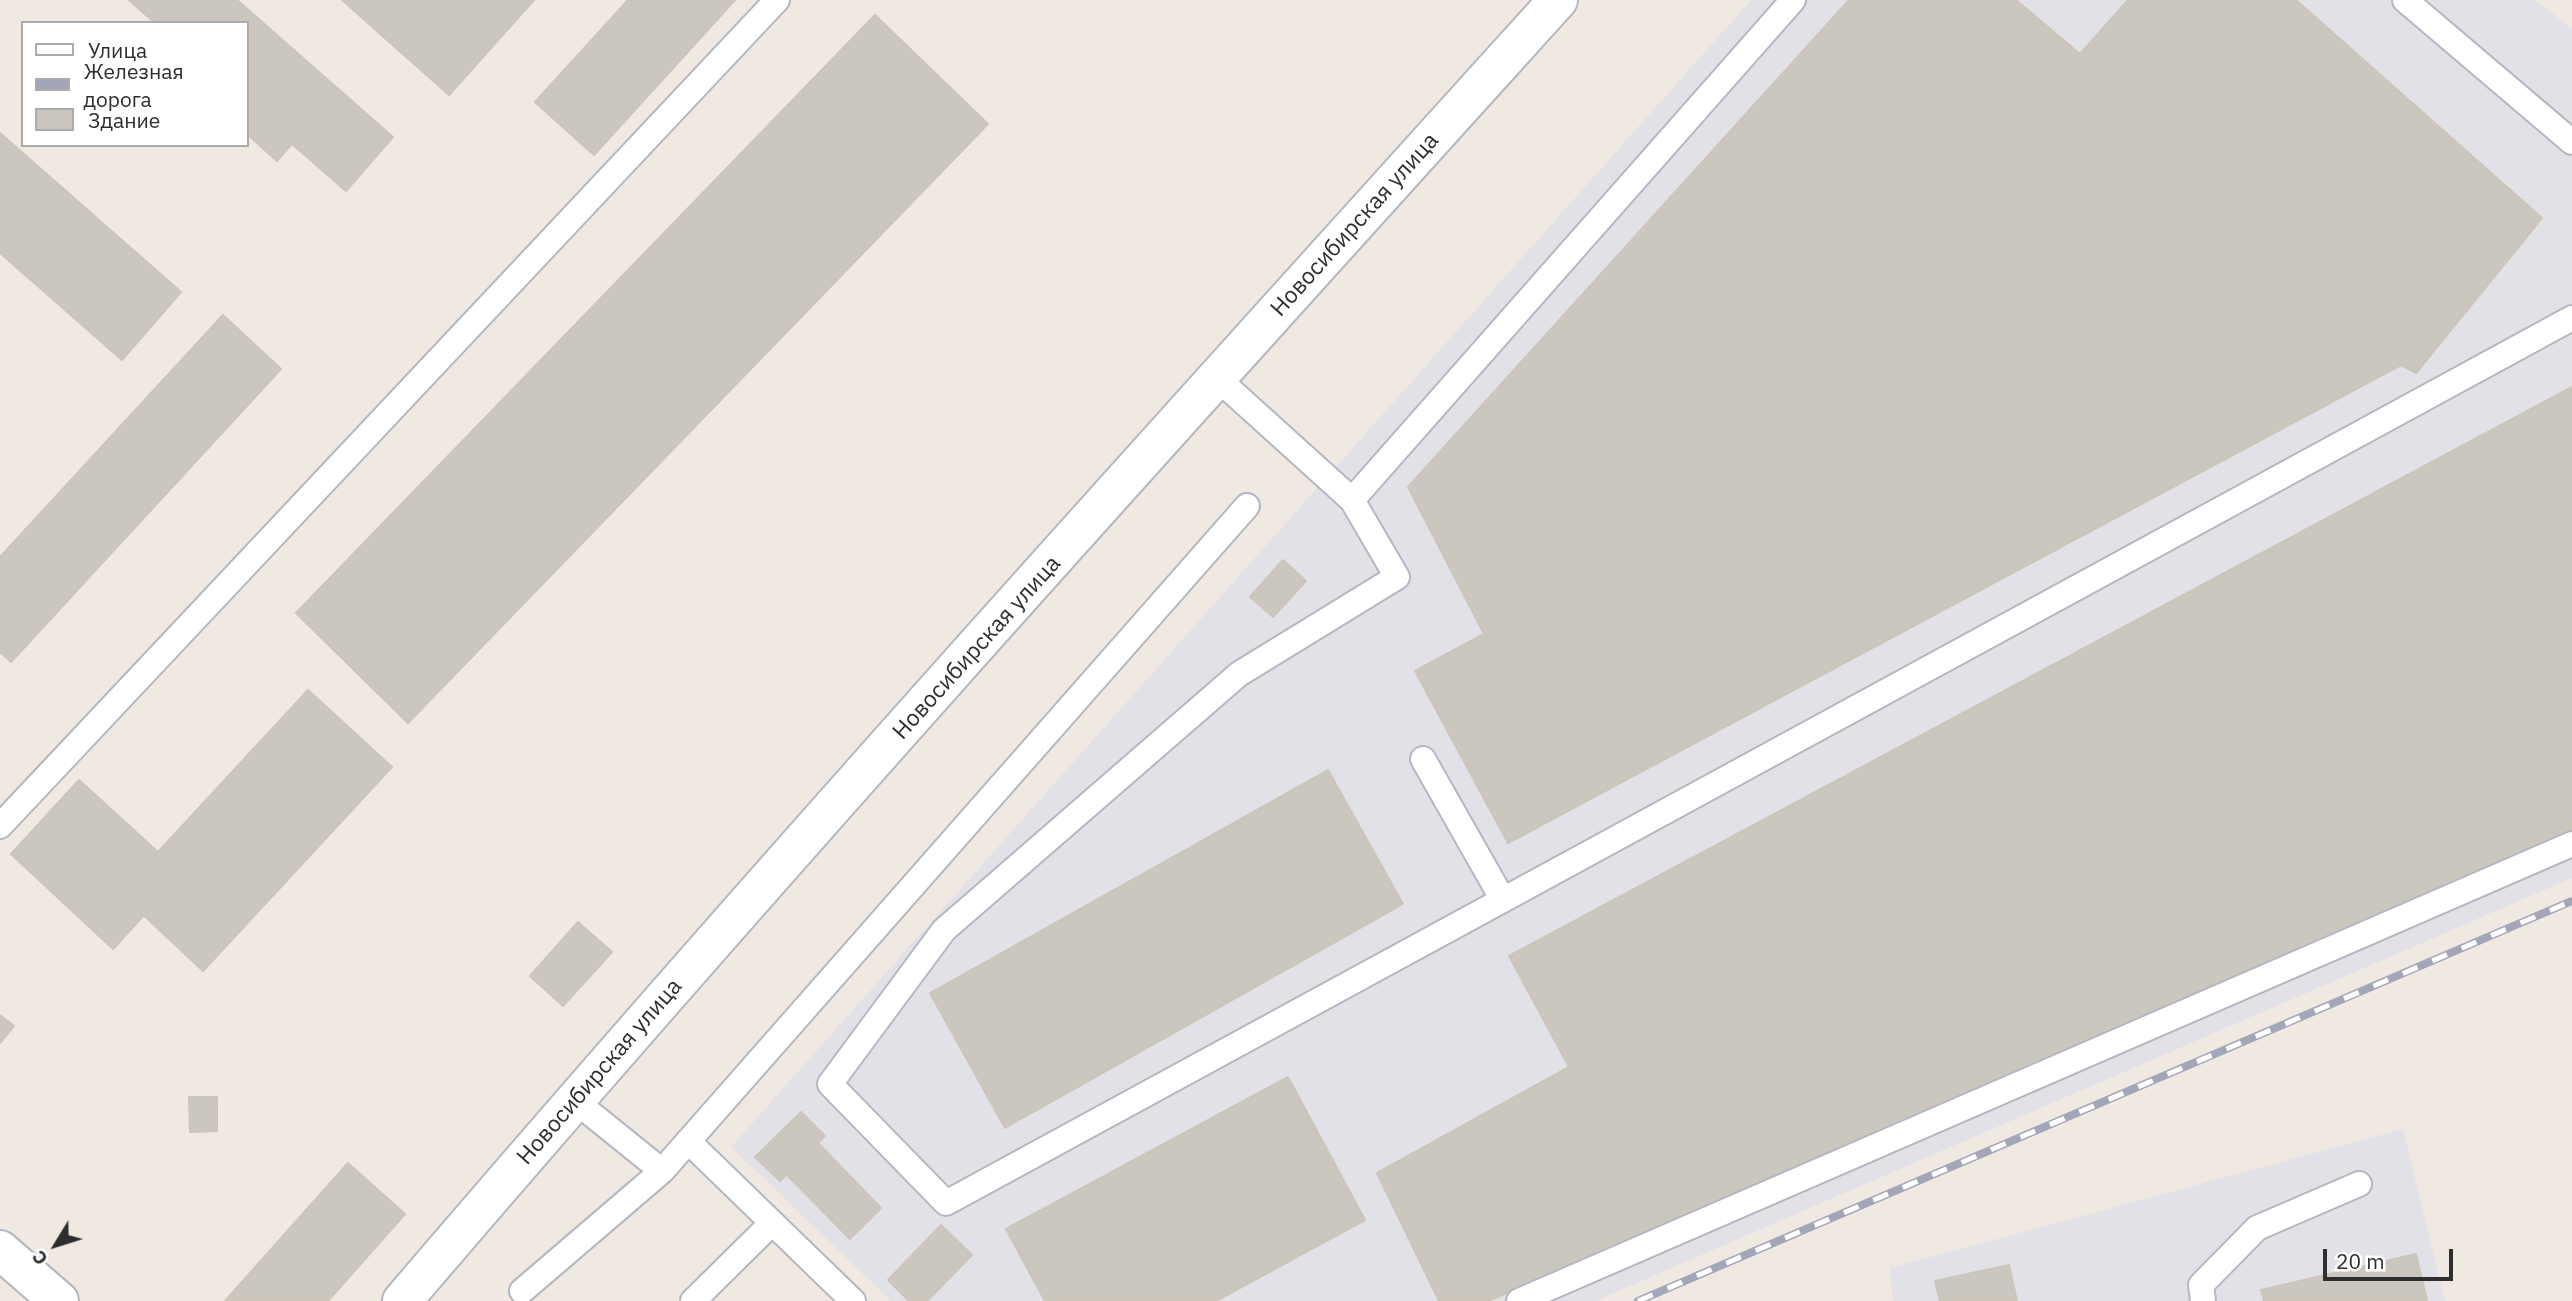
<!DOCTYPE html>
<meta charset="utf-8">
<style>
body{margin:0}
#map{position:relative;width:2572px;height:1301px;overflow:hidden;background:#efe9e1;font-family:"IBM Plex Sans",sans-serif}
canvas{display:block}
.legend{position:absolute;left:21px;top:21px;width:228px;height:126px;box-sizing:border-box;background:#fff;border:2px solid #ababab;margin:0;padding:9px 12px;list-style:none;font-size:21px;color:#2e2e2e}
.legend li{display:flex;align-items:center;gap:14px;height:35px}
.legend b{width:35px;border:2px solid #ababab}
.north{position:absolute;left:21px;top:1210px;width:70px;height:70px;-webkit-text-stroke:5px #fff;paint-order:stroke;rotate:232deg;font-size:19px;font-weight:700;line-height:28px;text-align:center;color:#2e2e2e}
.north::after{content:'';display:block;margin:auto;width:24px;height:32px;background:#2e2e2e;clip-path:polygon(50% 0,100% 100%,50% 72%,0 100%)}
.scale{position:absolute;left:2323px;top:1249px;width:130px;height:32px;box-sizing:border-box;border:4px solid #2e2e2e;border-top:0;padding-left:9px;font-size:21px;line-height:24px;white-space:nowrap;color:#2e2e2e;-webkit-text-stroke:5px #fff;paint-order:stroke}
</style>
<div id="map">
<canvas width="2572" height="1301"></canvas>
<ul class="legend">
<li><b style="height:9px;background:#fff"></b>Улица</li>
<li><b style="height:9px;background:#a3a6b8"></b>Железная дорога</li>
<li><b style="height:19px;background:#cbc7bf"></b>Здание</li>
</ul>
<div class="north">С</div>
<div class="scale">20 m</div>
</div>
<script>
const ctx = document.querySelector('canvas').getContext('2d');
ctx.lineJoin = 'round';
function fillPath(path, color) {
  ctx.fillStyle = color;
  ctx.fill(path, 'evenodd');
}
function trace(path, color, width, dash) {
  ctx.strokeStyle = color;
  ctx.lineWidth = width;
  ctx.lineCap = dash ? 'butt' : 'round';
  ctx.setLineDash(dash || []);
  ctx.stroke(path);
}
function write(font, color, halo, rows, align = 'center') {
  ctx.font = font + ' "IBM Plex Sans",sans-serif';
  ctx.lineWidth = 5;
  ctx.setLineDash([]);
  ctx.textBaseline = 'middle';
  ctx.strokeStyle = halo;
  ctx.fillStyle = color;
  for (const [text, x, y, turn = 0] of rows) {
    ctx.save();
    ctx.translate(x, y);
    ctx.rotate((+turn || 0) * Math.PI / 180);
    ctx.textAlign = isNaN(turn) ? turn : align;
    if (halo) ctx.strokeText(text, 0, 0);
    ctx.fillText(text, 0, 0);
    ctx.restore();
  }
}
const industrial = new Path2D(`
 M1751,0H2534L2572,28V878L1595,1301H891L731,1147Z
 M2403,1129L2445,1301H1893L1890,1268Z`);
const building = new Path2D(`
 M129,0H237L393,137L346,191L292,144L277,161L247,134V23H155Z
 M342,0H534L449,95Z
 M628,0H735L594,155L535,102Z
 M1849,0H2016L2080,54L2128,0H2296L2542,218L2416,373L2401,365L1508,843L1415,671L1484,634L1408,487Z
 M875,15L988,124L408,723L296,613Z
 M0,133L181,292L122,360L0,253Z
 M223,315L281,369L152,509L94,455Z
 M2572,387V847L1488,1301H1439L1377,1173L1569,1067L1509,956Z
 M94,455L152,509L11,662L0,652V557Z
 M1283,560L1306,581L1273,617L1250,597Z
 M308,690L392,767L203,971L120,893Z
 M1328,770L1403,904L1005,1128L930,993Z
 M79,780L158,852L120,893L144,915L113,949L11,854Z
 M578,922L612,952L563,1006L530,976Z
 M0,1015L14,1026L0,1043Z
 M1288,1077L1365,1220L1216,1301H1045L1006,1229Z
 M189,1097H217V1131L190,1132Z
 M801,1112L825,1136L780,1181L755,1157Z
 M818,1143L881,1208L850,1239L786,1174Z
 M348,1163L405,1214L328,1301H225Z
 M941,1225L972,1255L927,1301H909L888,1280Z
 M2416,1254L2427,1301H2264L2261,1290Z
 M2009,1265L2017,1301H1940L1935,1281Z`);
const service = new Path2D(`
 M2405,0L2572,142
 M1217,378L1352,500L1397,577L1239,674L944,930L830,1084L946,1203L2572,318
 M1352,500L1793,0
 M1423,759L1503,900
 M0,826L777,0
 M574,1100L662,1171
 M688,1141L853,1301
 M522,1291L662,1171L1247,506
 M693,1301L772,1223
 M1519,1301L2572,844
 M2203,1301L2201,1285L2257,1228L2359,1184`);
const secondary = new Path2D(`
 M0,1250L59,1301
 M402,1301C779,860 1169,430 1558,0`);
const rail = new Path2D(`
 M1638,1301L2572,901`);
const streetNames = [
 ["Новосибирская улица",1355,225,-48],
 ["Новосибирская улица",977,648,-48],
 ["Новосибирская улица",600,1072,-49]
];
fillPath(industrial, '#e3e1e8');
fillPath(building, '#cbc7bf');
trace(building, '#cbc5ba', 2);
trace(service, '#b4b7c1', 28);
trace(secondary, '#b4b7c1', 42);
trace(service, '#fff', 24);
trace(secondary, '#fff', 38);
trace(rail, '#a3a6b8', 8);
trace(rail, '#fff', 5, [16]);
write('23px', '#2e2e2e', '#fff', streetNames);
</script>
